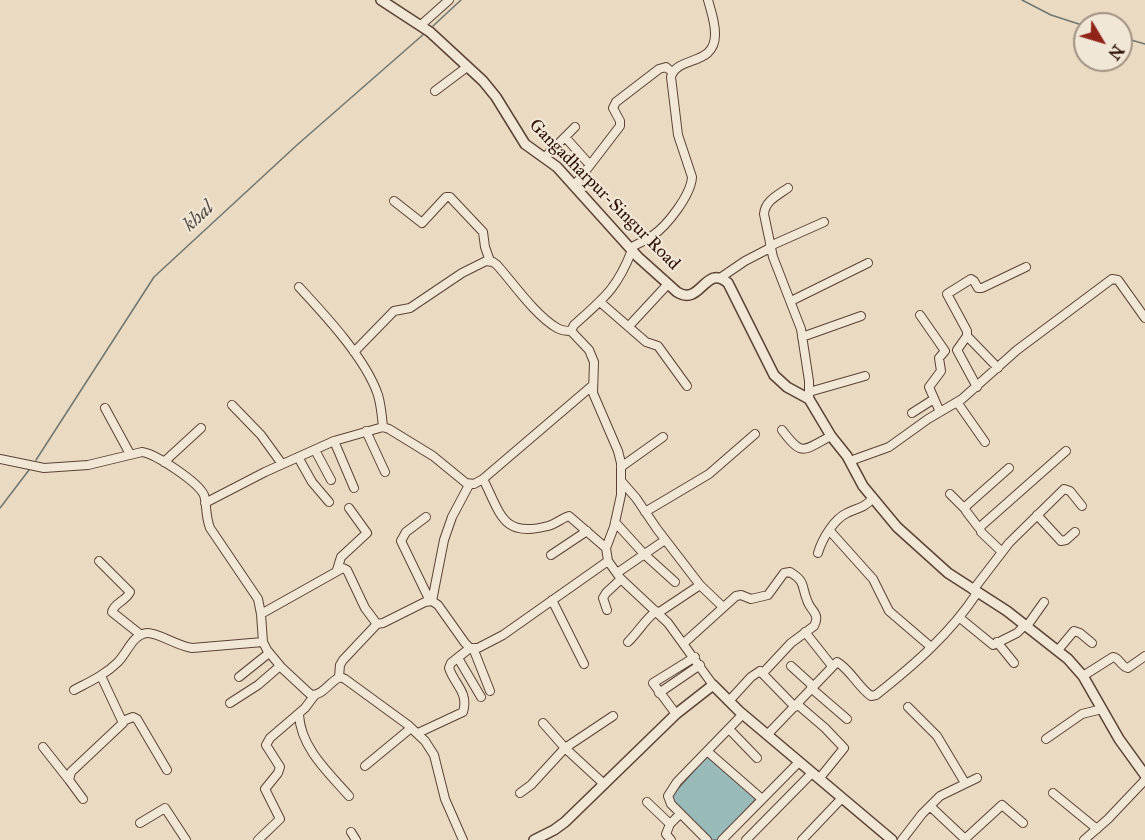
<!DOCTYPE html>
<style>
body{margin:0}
#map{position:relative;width:1145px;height:840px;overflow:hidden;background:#eadac2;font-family:"IM FELL Great Primer",serif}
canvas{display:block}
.north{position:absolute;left:1073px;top:12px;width:60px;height:60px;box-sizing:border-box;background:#f1e7d7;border:2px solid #a29183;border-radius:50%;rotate:128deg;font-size:16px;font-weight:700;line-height:24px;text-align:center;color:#2c1005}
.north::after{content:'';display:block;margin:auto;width:21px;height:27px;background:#8f2418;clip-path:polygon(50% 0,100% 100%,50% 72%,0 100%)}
</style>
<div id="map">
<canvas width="1145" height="840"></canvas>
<div class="north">N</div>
</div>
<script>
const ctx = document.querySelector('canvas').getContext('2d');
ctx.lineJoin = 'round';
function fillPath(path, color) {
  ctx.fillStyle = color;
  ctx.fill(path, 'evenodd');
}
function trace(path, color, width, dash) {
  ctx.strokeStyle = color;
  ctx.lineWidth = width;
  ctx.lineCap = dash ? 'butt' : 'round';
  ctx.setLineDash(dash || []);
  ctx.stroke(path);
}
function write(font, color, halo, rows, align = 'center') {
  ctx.font = font + ' "IM FELL Great Primer",serif';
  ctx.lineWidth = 4.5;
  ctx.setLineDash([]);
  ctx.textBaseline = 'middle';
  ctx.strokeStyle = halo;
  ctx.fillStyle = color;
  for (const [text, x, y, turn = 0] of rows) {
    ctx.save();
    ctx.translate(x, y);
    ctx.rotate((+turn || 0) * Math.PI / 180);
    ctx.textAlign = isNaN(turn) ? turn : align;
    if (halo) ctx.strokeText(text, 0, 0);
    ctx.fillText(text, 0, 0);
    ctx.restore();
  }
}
const water = new Path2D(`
 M709,754L758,797L720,840H711L667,801Z`);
const stream = new Path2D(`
 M1022,0L1051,15L1085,26
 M433,26L461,0
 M1121,37L1145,44
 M36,460L154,277L297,145L425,33
 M0,508L29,470`);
const minor = new Path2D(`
 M421,25L449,0
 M435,91L467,67
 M565,137L590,165
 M545,157L575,127
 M574,186L620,126V121L613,108L616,102L659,69L666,67L672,72
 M788,188C778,195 765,201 764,214L773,257L801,329L809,381V399
 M394,201L422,223L446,197H450L483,232L485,247L490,261
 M770,246L824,222
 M630,248C637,244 645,241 652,236C667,226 691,195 692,177L678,135L671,77C677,55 716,67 715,33C715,22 711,11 708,0
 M632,250C617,289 604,298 574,325L571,331L589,350L594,362L593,393L618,451L621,463V495L614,527L606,548L608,561L621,579L668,623L713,685
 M720,278L745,261L770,248
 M299,287C325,315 366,359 378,395C381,405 382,416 383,427
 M791,301L868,263
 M600,302L646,342L658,346L687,386
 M920,315L945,351L939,358L941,371L929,387L940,412
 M629,326L668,284
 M967,336L998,368
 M802,337L861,316
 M354,352L394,311L410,308L462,273L486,261L493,262L497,265C514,284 535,315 557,328C562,331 566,331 571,331
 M977,387L957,350L967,336V331L947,294L971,279L974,281L978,288H982L1026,267
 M809,392L865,376
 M957,402L985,442
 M232,405L261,435L282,464
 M105,408L130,454
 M912,413L934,399
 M782,430C803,458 803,450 831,436
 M366,431L385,472
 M334,441L354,488
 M315,450L331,480
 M298,457L312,482L329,502
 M0,459L44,468L88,465L142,452C156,454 198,482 204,495C207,504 205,515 210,528L258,599L261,614L263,642L267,650L282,668L311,695C324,695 329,682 340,677L345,679L408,725L425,741L434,755L445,799L463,840
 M850,461L889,447L928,419L962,399L1017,350L1112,279L1118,280L1145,318
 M164,462L201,428
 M621,467L663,437
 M483,479C501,514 502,538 548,526C556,524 562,518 569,516L606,548
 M622,482L636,498L657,529L700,585L723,607
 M950,494L965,509
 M205,503L265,472L334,441L383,427L389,429L433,456L466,483L474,484L483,479L593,385
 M645,512L709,474L755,434
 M1037,515L1061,541L1066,540L1075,532
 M426,517L406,532L401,541L430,601
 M615,522L644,554L675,582
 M979,528L966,511L965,507L1009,468
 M830,531L873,579L889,611L931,647
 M1002,552L981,532L980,527L1066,451
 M818,553C822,539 834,519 847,513C859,507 863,509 873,498
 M551,555L587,531
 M99,561L130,592C126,601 114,603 112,612L141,635
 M337,570L341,557L367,533L349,508
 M617,573L665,540
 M973,590L1009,543L1064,489L1070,491L1082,506
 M552,600L584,664
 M432,601L444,540L452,517L469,485
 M607,610L603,598L606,593L621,579
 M658,613L700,585
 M261,614L343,568L347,570L365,608L377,624L383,623L425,602L432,601L438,605L465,643L470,648H478L503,635L608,561
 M960,618L993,645L1017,633L1025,625
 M1027,626L1044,602
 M805,632L832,666
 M628,642C640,630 643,622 656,611
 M997,642L1014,663
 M684,643L736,596L741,595L751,599L768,595L784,573L790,572C806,582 801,585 807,600C810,611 821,613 814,626L791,643L763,673
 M473,648L490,691
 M1058,650L1074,631L1080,633L1092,643
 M458,658L481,697
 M791,666L813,686
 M1083,676L1113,657C1120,658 1121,667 1128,668L1145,656
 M239,677L269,653
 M339,677L340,665L343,660L377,624
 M811,688L847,719
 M74,690C89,682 105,675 118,662C127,653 133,634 147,633C157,632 177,646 192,648L263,642
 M659,693L700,665
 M729,701L751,677L760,671L795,707
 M230,703L258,685L280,666
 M797,704L825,728L844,748L819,779
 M908,707L937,736L965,783
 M676,714L653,683L695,657
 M299,715C301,748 328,772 349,796
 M123,721L133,717L137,719L167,770
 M543,723L565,748L604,784
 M729,729L757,758
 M418,733L463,712C469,692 454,684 449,668L451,663L470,648
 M767,735L837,662C850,669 858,687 871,696L876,695C914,665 950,634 977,593
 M1046,739L1082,714L1102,709
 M43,747L69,780
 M707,751L762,799
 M365,766L411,728
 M520,793L531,785L565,748L613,716
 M1053,793L1097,829
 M83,799L69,780L71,772L123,723L101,676
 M647,802L670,824
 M930,806L966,840
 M140,823L165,808L186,840
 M351,832L356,840
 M965,839L1002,805L1023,823
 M258,840L280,819L265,789L278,773L280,767L266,745L270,738L305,708L314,696
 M671,840L666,834L670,824L680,814
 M707,840L671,804L668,796L677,782L743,714
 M722,840L799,762
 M746,840L812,773
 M802,840L842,798
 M902,840L922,814L940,796L977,778
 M1084,840L1108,819L1145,780`);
const tertiary = new Path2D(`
 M381,0L430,32L483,81L496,97L525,144L557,167L638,257L677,292C701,307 705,263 728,283L774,375L787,387L809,399L831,436L847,456L863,486L897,527L948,573L1007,611L1068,659L1083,676L1119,739L1145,775
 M534,840L554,830L565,822L676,714L713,685L739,711L892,840`);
const streetNames = [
 ["Gangadharpur-Singur Road",604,195,45]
];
const waterNames = [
 ["khal",199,217,-43]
];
fillPath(water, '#98bab8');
trace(water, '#6d7670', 1.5);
trace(stream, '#6d7670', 1.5);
trace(minor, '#5c4234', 10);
trace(tertiary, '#5c4234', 12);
trace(minor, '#f1e7d7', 8);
trace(tertiary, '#f1e7d7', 9);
write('18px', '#2c1005', '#f1e7d7', streetNames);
write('italic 20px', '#524c44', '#f1e7d7', waterNames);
</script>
